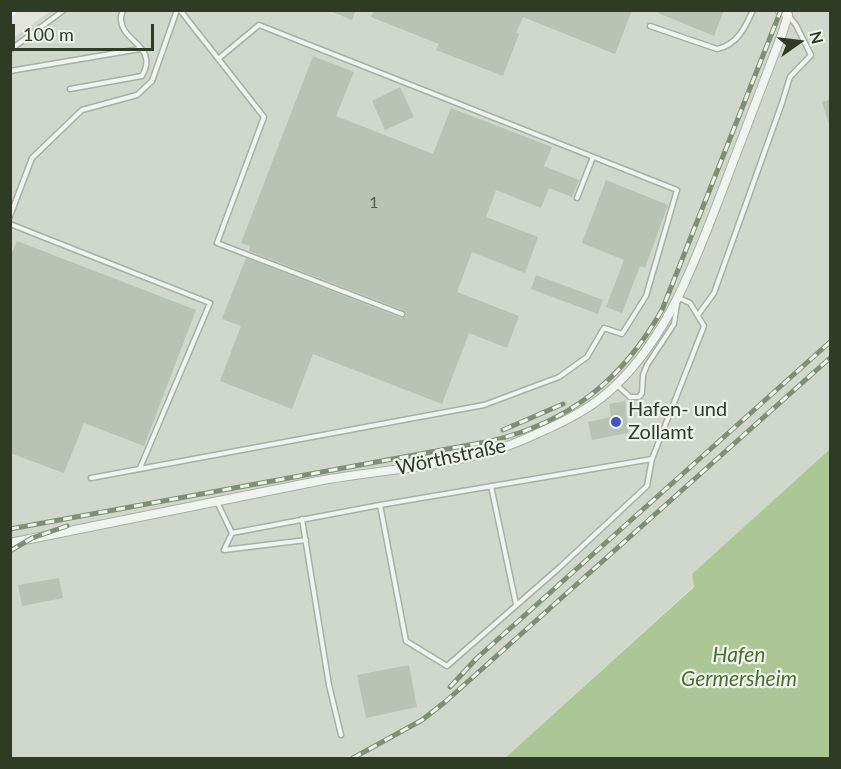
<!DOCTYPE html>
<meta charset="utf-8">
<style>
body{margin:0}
#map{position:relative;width:841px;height:769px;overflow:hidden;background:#e0e6dc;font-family:Lato,sans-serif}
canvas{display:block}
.frame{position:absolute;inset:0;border:12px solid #2e3c26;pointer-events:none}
.north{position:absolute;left:769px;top:12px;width:60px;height:60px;-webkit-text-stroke:4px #eef4eb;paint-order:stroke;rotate:76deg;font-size:16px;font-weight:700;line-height:24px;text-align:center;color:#2e3c26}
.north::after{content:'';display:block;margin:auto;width:21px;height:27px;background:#2e3c26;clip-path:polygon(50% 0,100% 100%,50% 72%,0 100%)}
.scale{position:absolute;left:12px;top:24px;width:142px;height:27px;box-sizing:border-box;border:3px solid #2e3c26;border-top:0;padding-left:8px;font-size:18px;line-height:21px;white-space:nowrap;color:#2e3c26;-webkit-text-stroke:4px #eef4eb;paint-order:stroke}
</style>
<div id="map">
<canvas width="841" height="769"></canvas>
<div class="frame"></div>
<div class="north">N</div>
<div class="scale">100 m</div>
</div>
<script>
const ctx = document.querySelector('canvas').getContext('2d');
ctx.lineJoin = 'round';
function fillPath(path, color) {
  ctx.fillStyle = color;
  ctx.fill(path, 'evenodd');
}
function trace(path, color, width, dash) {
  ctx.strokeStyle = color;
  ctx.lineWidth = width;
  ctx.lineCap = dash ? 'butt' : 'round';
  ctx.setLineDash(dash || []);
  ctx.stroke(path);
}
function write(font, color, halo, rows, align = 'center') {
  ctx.font = font + ' Lato,sans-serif';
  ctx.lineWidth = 4.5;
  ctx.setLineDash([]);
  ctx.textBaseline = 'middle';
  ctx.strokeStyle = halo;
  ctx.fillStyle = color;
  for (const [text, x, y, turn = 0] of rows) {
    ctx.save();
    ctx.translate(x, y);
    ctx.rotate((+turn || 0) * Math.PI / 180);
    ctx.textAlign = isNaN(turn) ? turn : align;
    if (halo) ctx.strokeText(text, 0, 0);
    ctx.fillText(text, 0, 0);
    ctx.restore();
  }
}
const built = new Path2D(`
 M52,10L830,11V449L692,574L694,586L505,758H11L10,40Z`);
const water = new Path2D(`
 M830,449V758H505L694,587L692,574Z`);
const building = new Path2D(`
 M328,10H356L352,20Z
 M374,10H632L615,54L523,17L516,33L519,34L503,76L436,50L439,44L371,17Z
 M651,10H724L714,36Z
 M313,56L354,72L336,116L433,154L451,108L552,147L544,166L579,180L572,197L549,188L541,208L496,190L486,217L538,237L525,273L472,252L457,292L519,316L507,348L469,333L442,404L313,354L292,409L220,381L241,326L222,319L246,258L401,318L406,315L403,310L249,251L250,246L241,243Z
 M400,87L414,117L385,130L372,101Z
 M831,99V123L829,124L822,102Z
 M606,180L668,205L645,268L640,266L622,313L606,307L624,260L582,243Z
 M17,241L196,310L144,446L84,423L64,473L10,453V257Z
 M536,275L603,300L598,314L531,289Z
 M625,401L628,433L592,440L588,422L611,417L609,404Z
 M59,578L63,598L22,606L18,585Z
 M409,665L417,707L366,718L357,675Z`);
const lane = new Path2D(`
 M180,10L264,117L217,243L402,314
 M650,26L717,49C737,45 745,28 753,10
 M10,50L64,10
 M10,71L140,49
 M70,89L142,76C159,46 122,42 121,20C120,17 122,14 123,10
 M577,198L593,157
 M10,216L32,158L82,110L137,95L152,81L177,10
 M10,224L210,303L140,468
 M698,315L714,293L782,103L790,77L811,55L796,25L788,15L790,10
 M617,385L630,397H639L642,393L643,375L647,365L674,324L677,304
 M652,459L647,486L559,568L447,666L406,641L380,505L652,459L704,326L690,303L679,298
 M91,478L484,405L559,377L587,357L604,328L622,334L646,296L677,190L259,25L218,59
 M491,486L516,604
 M217,502L232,533L380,505
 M302,519L329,685L341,735
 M224,550L306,540
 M224,550L232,533`);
const street = new Path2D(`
 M10,543C113,523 215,501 318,481C376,470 438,468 495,450C513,445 530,437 547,429C572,418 597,404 616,385C673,330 699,250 727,178C745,130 764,82 782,34L788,15L779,10`);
const secondary = new Path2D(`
 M10,12L12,10`);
const rail = new Path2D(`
 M503,430L563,404
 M10,529L491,441C570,422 622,380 662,310L781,10
 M10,551L32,538L67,526
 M450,687L477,658L830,342
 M353,758L422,720L445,702L830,358`);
const markers = [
 [616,422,6,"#4053cc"]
];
const numberNames = [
 ["1",374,203]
];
const poiNames = [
 ["Hafen- und",628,410],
 ["Zollamt",628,433]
];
const streetNames = [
 ["Wörthstraße",451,457,-12]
];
const waterNames = [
 ["Hafen",739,655],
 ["Germersheim",739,679]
];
fillPath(built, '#cfd8ca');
fillPath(water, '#adc696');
fillPath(building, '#b9c3b3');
trace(lane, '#a7b0a2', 7);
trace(street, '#a7b0a2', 10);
trace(lane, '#f0f4ee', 4);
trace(street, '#f0f4ee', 8);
trace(secondary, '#fff', 10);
trace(rail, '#7f8f75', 5);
trace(rail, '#eef4eb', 3, [9]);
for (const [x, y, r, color] of markers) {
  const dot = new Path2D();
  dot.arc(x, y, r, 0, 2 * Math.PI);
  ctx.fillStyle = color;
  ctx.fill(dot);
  trace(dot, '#eef4eb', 2);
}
write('16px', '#515e49', null, numberNames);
write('20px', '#2e3c26', '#eef4eb', poiNames, 'left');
write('20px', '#2e3c26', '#eef4eb', streetNames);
write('italic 21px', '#4c6f31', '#eef4eb', waterNames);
</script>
